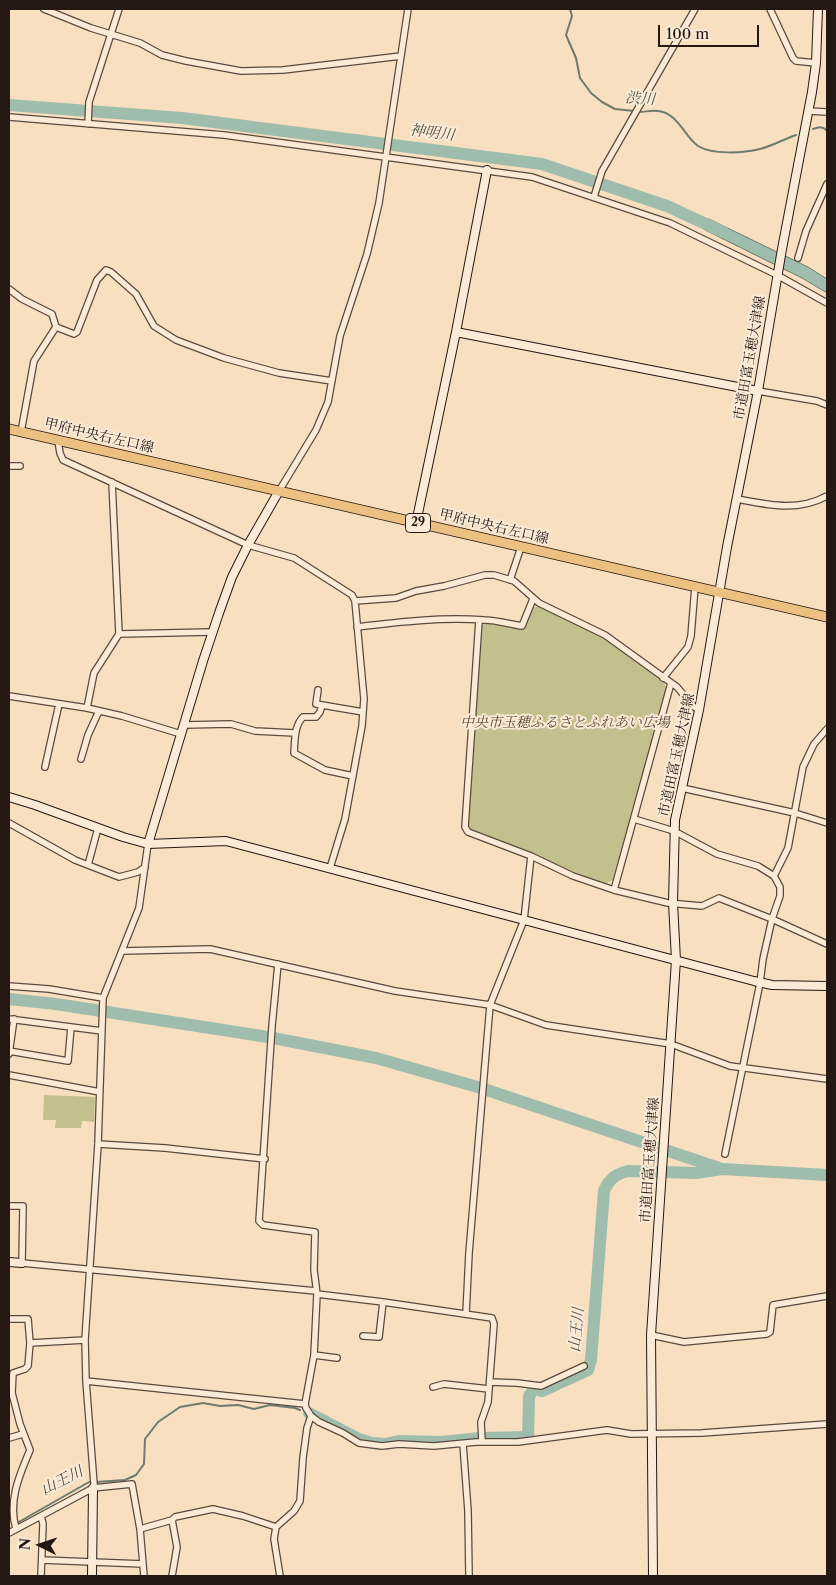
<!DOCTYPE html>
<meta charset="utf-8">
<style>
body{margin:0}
#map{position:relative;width:836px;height:1585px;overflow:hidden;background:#f7dfc0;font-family:"Libre Caslon Text",serif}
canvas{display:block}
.frame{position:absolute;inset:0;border:10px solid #251813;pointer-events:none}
.north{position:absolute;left:15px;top:1520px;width:50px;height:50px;-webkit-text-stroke:4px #faead6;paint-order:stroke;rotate:274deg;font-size:14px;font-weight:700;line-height:20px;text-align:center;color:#251813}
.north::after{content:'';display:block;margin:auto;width:18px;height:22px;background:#251813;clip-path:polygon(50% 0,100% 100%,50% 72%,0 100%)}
.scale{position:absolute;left:658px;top:25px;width:101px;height:22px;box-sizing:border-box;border:2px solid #251813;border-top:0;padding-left:6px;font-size:15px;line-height:18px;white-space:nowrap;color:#251813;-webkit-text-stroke:4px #faead6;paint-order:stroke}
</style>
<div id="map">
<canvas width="836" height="1585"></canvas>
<div class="frame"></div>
<div class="north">N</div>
<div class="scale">100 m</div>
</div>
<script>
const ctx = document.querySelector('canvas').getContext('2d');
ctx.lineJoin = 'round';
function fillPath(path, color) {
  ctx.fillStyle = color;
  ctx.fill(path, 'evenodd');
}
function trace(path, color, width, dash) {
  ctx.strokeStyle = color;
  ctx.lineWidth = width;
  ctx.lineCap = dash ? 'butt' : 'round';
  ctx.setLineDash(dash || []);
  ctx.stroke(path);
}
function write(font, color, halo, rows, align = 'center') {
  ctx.font = font + ' "Libre Caslon Text","Noto Serif JP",serif';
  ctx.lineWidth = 4;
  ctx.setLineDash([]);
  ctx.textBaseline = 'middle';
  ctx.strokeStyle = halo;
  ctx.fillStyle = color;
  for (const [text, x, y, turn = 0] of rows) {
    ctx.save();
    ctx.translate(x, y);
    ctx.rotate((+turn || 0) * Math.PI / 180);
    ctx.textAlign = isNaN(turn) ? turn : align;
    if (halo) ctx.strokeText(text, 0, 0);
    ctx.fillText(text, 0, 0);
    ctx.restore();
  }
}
const green = new Path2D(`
 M539,606L601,637L664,682L666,688L613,880L605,884C559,867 516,845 470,829L468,827L481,626L485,623L524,630L532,609L534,607Z
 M44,1095L95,1097L94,1122L82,1121L81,1128H55L56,1120H43Z`);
const water = new Path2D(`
 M709,219L808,267L827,279V293L802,278L705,230Z`);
const stream = new Path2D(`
 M570,9L572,16L566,35L576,58L580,78L591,93L602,102L615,109L634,111
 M639,112C645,112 652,110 658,111C678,113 684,136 698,146C712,155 744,153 760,149C772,146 784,139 796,135
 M813,129C819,127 823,126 827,131
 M96,1482L125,1480L136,1475L144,1464L145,1439L158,1422L180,1407L203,1403L220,1406L238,1405L254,1409L270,1405L295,1408L300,1410
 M17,1523L89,1482H92`);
const river = new Path2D(`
 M9,105L182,118L542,164L667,206L723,232
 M9,999L56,1004L268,1037L376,1058L481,1088L719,1168
 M309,1413L359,1439L372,1443L385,1444L399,1441L441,1442L481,1438L528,1437L529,1396L535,1388L542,1391L588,1370L591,1360L604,1191C609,1179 616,1174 628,1171L696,1173L722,1169L827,1175`);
const street = new Path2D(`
 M44,9L91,28L140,43L162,55L186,61L241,71L283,70L401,56
 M770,9L793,58L796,61L816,63
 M808,111L827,112
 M9,117L224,135L532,177L670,223L777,275L827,303
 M88,124L89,102L119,9
 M594,197L602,171L695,9
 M798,258L806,231L827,184
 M9,289L22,299L52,314L56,327L34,361L21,432
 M56,327L74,334L77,332L97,280L106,270L111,272L136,294L154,326L176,340L224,358L279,373L332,381
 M758,391L817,401L827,405
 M58,441L60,453L63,460L248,545L294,558L352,595L355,601L364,699L362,726L345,819L330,868
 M9,466H20
 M112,482L119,634
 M279,491L316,430L328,402L340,336L367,254L379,203L408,9
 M737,499C769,505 797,512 827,496
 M510,580L521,547
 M355,601L396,598L416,591L444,586L485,575H494L514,581L539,603L605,635L677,687L693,706L699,710
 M479,620L465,827L468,832L531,856L573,876L614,890L668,903L702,906L719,898L772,919L827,944
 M357,627C399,622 441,617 484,620C496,620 509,624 522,626L533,599
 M663,678L688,647L691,636L695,587
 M318,690L316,704L363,712
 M9,696L87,708L122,716L181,734
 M322,705L320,712L316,717H303C294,726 295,741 294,753L325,770L353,776
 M87,708L94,673L119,634L211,632
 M184,725L231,724L255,731L295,733
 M81,759L88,735L99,711
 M45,767L59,704
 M682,788L795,813L827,823
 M634,819L674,831L717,854L758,866L774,876L780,887V896L772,919L763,959L760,983L725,1154
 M9,823L75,860L119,877L138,872L145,867
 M88,865L98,828
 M774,876L788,848L803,767L814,744L827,729
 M614,890L671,683
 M122,951L210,949L395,991L490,1005L546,1025L671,1044L730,1066L827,1079
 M278,964L272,1026L259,1221L263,1225L315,1232L314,1270L317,1294L314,1355L305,1404L306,1408L311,1416L319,1422L343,1433L359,1443L382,1446L399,1444L434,1446L476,1442H518L607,1430L631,1434L702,1433L827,1424
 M9,986L49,989L103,998
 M9,1019L102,1031
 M9,1051L68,1061L71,1027
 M9,1054L14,1019
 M9,1075L100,1092
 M98,1144L165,1148L265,1159
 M9,1206H23L22,1263L316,1291
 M317,1294L383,1302L492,1318L494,1324L489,1389L444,1384L433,1387
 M466,1314L469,1253L490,1005L524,920L531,856
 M9,1319H28L30,1343
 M651,1335L684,1342L767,1334L770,1332L773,1305L827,1296
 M363,1336L379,1337L383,1302
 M314,1355L337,1358
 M86,1381L305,1404
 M490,1382L517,1383L541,1386L584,1366
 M9,1438L23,1434
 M482,1442L481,1422L488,1402L489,1389
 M463,1444L468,1511L469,1576
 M93,1488L94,1484L86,1381L85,1340L98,1144L103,998L139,908L148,844
 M172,1520L175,1517L213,1509L243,1516L276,1527
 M16,1529C8,1501 19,1476 30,1450L20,1424L12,1393L13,1373L25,1369L28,1366L30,1343L85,1340
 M140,1529L172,1520L177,1547L172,1576
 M9,1533L93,1488L132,1484L140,1529L144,1576
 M42,1560L143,1564
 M41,1576L43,1524L41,1516
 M280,1576L274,1539L276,1527L294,1511L300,1501L303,1458L307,1428L311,1416`);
const secondary = new Path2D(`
 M456,332L758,391
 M416,523L456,332L487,170
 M9,797L35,805L123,837L148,844L226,841L754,981L772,985L827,986
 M148,844L203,661L219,613L232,577L248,545L279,491
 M9,1262L22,1263
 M92,1576L93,1488
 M653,1576L651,1335L676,960L673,903L675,820L699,710L727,547L758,391L782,249L812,92L816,63L818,9`);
const primary = new Path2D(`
 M9,429L827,617`);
const shields = [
 [418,523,25]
];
const shieldNames = [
 ["29",418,523]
];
const streetNames = [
 ["市道田富玉穂大津線",750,358,-80],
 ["甲府中央右左口線",99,436,13],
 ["甲府中央右左口線",494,527,13],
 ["市道田富玉穂大津線",677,755,-78],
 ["市道田富玉穂大津線",650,1160,-86]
];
const parkNames = [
 ["中央市玉穂ふるさとふれあい広場",565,723]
];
const waterNames = [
 ["渋川",640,99,4],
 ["神明川",432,133,7],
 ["山王川",577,1330,-85],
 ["山王川",62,1481,-27]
];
fillPath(green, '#c4c08d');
fillPath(water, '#9ebdac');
trace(water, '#6e7b6f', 1);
trace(stream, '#6e7b6f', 2);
trace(river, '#9ebdac', 12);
trace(street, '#5a4a3e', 8);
trace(secondary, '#251813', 10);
trace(primary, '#251813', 11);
trace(street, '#faead6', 5.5);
trace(secondary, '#faead6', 8);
trace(primary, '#ecc080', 9);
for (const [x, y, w] of shields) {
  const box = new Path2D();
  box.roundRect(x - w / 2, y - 9.5, w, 19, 4);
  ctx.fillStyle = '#faead6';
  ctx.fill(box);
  trace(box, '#251813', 1);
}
write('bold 12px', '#251813', null, shieldNames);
write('14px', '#251813', '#faead6', streetNames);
write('italic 14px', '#554a38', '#faead6', parkNames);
write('italic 15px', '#4f5249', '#faead6', waterNames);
</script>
